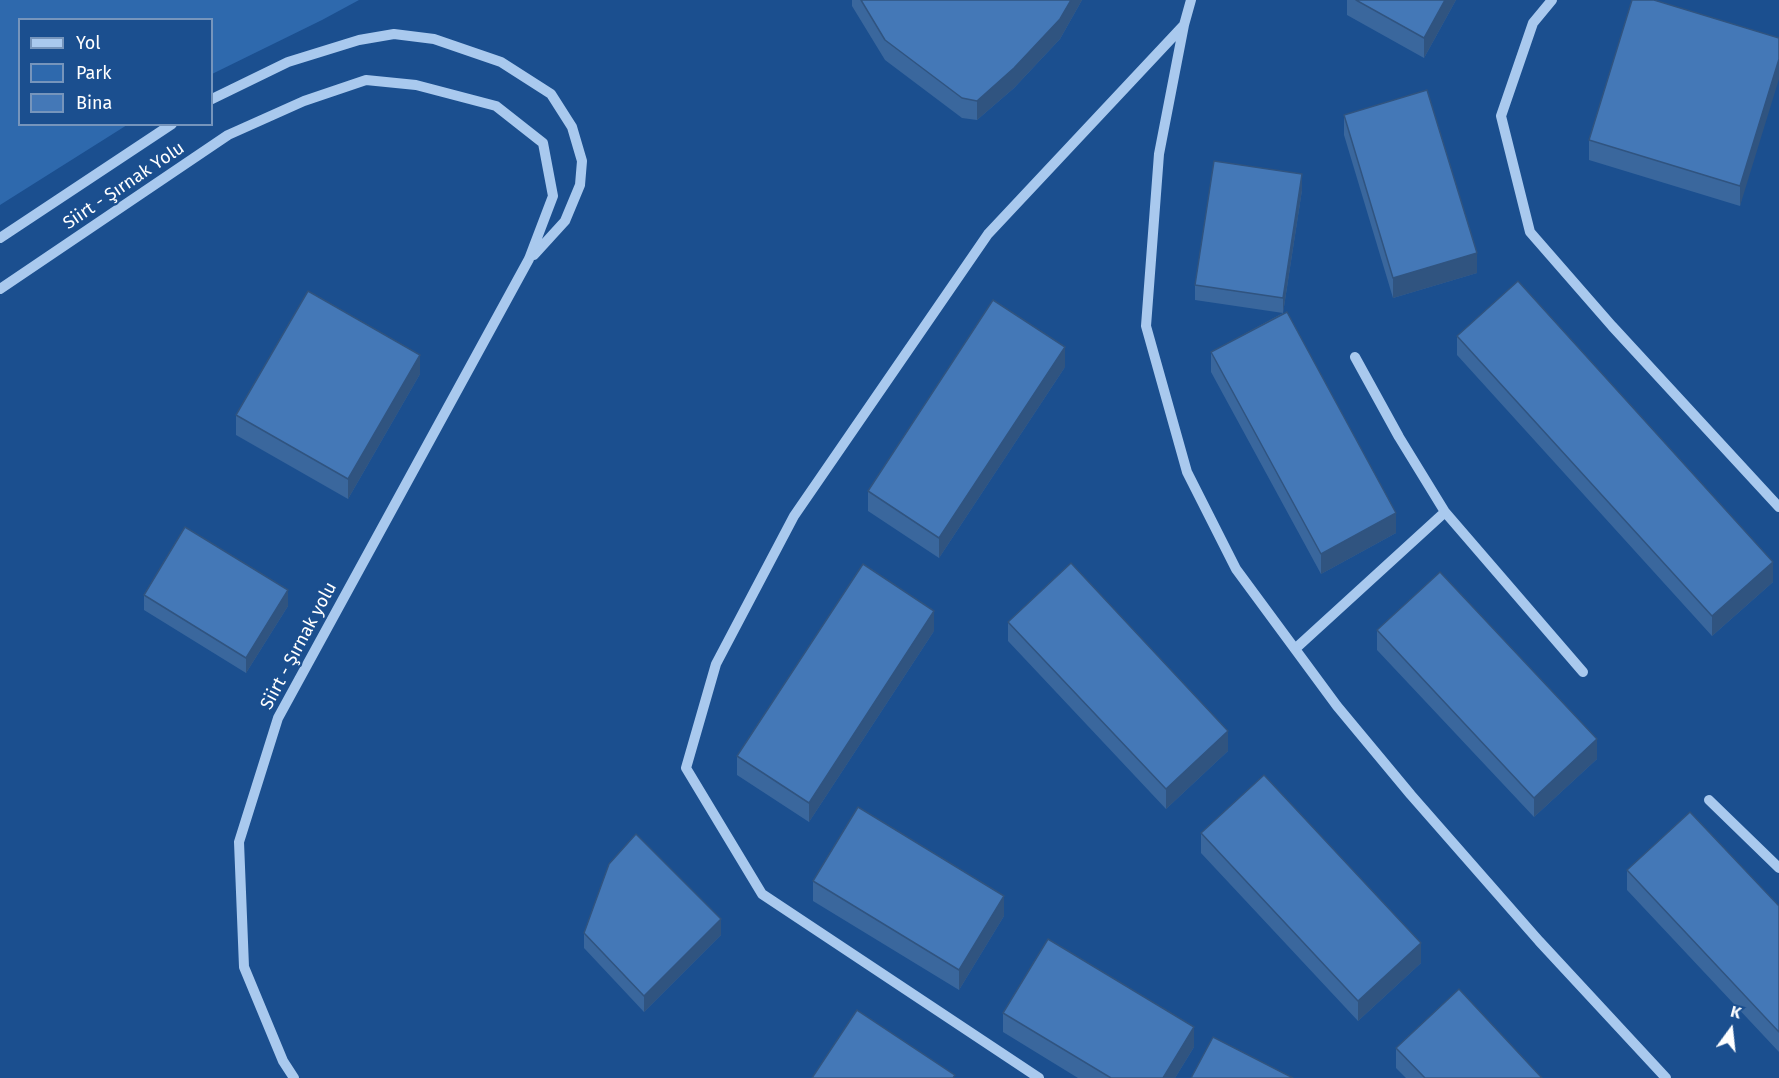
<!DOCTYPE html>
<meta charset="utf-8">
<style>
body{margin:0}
#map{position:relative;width:1779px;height:1078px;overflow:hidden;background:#1b4f8f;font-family:"Fira Sans",sans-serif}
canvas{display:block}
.legend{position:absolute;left:18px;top:18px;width:195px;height:108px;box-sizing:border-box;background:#1b4f8f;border:2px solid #7695bc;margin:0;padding:8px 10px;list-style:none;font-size:18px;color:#fff}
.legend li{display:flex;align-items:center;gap:12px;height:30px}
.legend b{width:30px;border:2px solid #7695bc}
.north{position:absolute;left:1701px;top:1000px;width:60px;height:60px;-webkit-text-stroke:4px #1b4f8f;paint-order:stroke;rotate:15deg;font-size:16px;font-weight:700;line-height:24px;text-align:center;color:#fff}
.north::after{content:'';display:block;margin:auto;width:21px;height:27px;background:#fff;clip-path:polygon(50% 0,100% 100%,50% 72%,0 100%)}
</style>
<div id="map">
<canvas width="1779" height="1078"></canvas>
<ul class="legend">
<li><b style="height:8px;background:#a9c9ee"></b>Yol</li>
<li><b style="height:16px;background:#2e69ad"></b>Park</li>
<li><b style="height:16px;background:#4478b7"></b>Bina</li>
</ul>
<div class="north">K</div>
</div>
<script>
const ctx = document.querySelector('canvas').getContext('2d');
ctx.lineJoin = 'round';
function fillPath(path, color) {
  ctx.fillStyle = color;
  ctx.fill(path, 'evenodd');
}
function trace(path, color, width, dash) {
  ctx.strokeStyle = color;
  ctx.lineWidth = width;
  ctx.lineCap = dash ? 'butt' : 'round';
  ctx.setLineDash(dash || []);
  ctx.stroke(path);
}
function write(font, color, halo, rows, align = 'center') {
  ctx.font = font + ' "Fira Sans",sans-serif';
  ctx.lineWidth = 4.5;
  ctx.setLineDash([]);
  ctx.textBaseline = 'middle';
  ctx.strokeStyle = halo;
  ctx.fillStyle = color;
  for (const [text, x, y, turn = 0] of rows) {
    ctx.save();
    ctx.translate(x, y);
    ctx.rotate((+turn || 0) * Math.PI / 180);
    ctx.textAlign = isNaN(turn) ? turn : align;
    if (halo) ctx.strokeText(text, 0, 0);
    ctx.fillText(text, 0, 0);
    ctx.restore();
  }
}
const green = new Path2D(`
 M0,0H359L322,20L212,74V20H20V124L127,125L0,205Z`);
const minor = new Path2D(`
 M1191,0L1184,25L1159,154L1146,326L1187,472L1236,569L1337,706L1411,795L1539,941L1666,1078
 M1552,0L1533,23L1501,116L1530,232L1612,326L1779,507
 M212,99L288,62L359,40L394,34L434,39L501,62L551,94L572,127L582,161L580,185L565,221L534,255
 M0,238L172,124
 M0,289L228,135L304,101L366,80L416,85L496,106L543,143L553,196L529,259L278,718L239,842L244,967L283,1061L294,1078
 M1355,357L1399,437L1445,512L1583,672
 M1295,649L1445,512
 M1709,800L1779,868
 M1039,1078L762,894L686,768L716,664L794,516L988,234L1184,25`);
const wall = new Path2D(`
 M852,0H1082L1060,39L1014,88L977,120L962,118L885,60L852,6Z
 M1347,0H1456L1424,58L1347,15Z
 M1779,38L1740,206L1589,160V140Z
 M1344,115L1477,273L1393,298L1344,135Z
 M1302,190L1283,313L1396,533L1321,574L1211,372V352L1283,313L1195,300V285Z
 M1457,336L1773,582L1712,636L1457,355Z
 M1065,367L939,558L868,511V491Z
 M420,374L348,499L236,435V415Z
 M144,595L288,606L246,673L144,610Z
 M1008,622L1228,751L1166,809L1008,641Z
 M1377,630L1597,759L1534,817L1377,650Z
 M934,631L809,822L737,775V756Z
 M1201,833L1421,963L1358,1021L1201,853Z
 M1627,870L1779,906V1052L1627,890Z
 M813,881L1004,916L959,990L813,901Z
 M584,933L721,935L644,1012L584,948Z
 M1003,1013L1194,1047L1175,1078H1078L1003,1032Z
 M1396,1048L1542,1078H1406L1396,1068Z`);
const shadedWall = new Path2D(`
 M1071,0H1082L1060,39L1014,88L977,120V101Z
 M1445,0H1456L1424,58V38Z
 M1779,59V79L1740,206V186Z
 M1302,174V190L1283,313V298Z
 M1477,253V273L1393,298V278Z
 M1065,347V367L939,558V538Z
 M420,355V374L348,499V479Z
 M1396,513V533L1321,574V554Z
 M1773,562V582L1712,636V616Z
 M288,590V606L246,673V658Z
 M934,611V631L809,822V803Z
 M1228,731V751L1166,809V789Z
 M1597,739V759L1534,817V798Z
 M1004,896V916L959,990V970Z
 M721,919V935L644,1012V996Z
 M1421,943V963L1358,1021V1001Z
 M1194,1027V1047L1175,1078H1163Z`);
const building = new Path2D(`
 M861,0H1071L1060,19L1014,68L977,101L962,98L885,40Z
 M1356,0H1445L1424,38Z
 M1632,0H1654L1779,38V59L1740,186L1589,140Z
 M1427,90L1477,253L1393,278L1344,115Z
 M1214,161L1302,174L1283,298L1195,285Z
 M1518,281L1773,562L1712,616L1457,336Z
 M308,291L420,355L348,479L236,415Z
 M993,300L1065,347L939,538L868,491Z
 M1287,312L1396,513L1321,554L1211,352Z
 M185,527L288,590L246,658L144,595Z
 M1071,563L1228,731L1166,789L1008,622Z
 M863,564L934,611L809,803L737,756Z
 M1440,572L1597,739L1534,798L1377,630Z
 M1264,775L1421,943L1358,1001L1201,833Z
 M858,807L1004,896L959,970L813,881Z
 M1690,812L1779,906V1032L1627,870Z
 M636,834L721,919L644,996L584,933L609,864Z
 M1048,939L1194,1027L1163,1078H1111L1003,1013Z
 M1459,989L1542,1078H1425L1396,1048Z
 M857,1010L955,1075L953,1078H812Z
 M1213,1037L1293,1078H1191Z`);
const streetNames = [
 ["Siirt - Şırnak Yolu",124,186,-34],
 ["Siirt - Şırnak yolu",299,646,-62]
];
fillPath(green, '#2e69ad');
trace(minor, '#a9c9ee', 10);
fillPath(wall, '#3a679d');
fillPath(shadedWall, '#305480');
fillPath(building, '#4478b7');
trace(building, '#305480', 1.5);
write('18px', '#fff', '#1b4f8f', streetNames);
</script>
